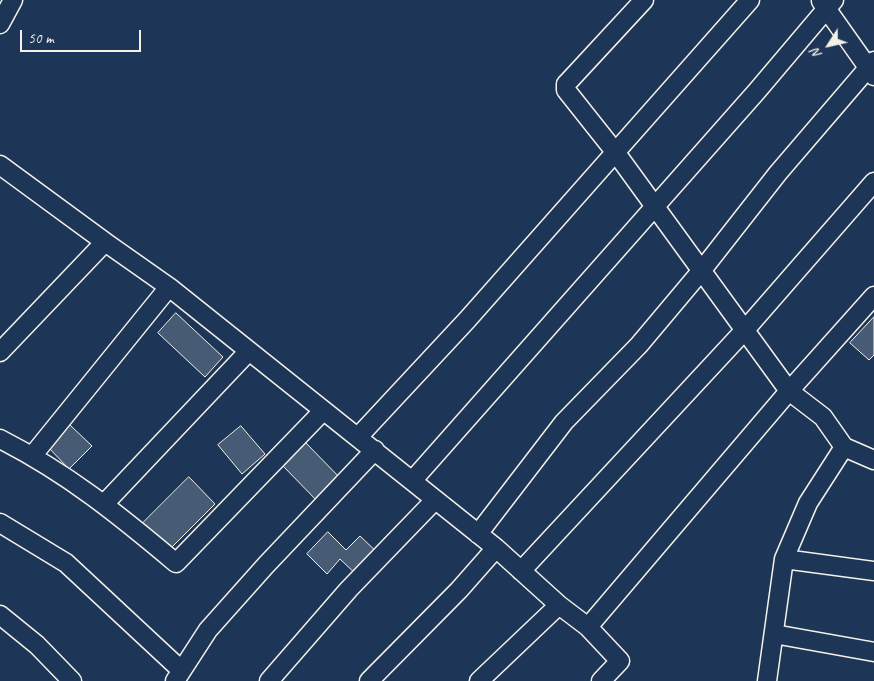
<!DOCTYPE html>
<style>
body{margin:0}
#map{position:relative;width:874px;height:681px;overflow:hidden;background:#1d3557;font-family:Caveat,sans-serif}
canvas{display:block}
.north{position:absolute;left:804px;top:20px;width:50px;height:50px;-webkit-text-stroke:4px #1d3557;paint-order:stroke;rotate:235deg;font-size:14px;font-weight:700;line-height:20px;text-align:center;color:#f4f1e8}
.north::after{content:'';display:block;margin:auto;width:18px;height:22px;background:#f4f1e8;clip-path:polygon(50% 0,100% 100%,50% 72%,0 100%)}
.scale{position:absolute;left:20px;top:30px;width:121px;height:22px;box-sizing:border-box;border:2px solid #f4f1e8;border-top:0;padding-left:6px;font-size:15px;line-height:18px;white-space:nowrap;color:#f4f1e8;-webkit-text-stroke:4px #1d3557;paint-order:stroke}
</style>
<div id="map">
<canvas width="874" height="681"></canvas>
<div class="north">N</div>
<div class="scale">50 m</div>
</div>
<script>
const ctx = document.querySelector('canvas').getContext('2d');
ctx.lineJoin = 'round';
function fillPath(path, color) {
  ctx.fillStyle = color;
  ctx.fill(path, 'evenodd');
}
function trace(path, color, width, dash) {
  ctx.strokeStyle = color;
  ctx.lineWidth = width;
  ctx.lineCap = dash ? 'butt' : 'round';
  ctx.setLineDash(dash || []);
  ctx.stroke(path);
}
const building = new Path2D(`
 M176,313L223,357L205,377L158,333Z
 M874,317V355L869,360L850,343Z
 M70,425L92,446L69,469L48,447Z
 M241,426L265,454L242,474L218,445Z
 M306,443L344,482L321,505L283,466Z
 M189,477L215,504L170,549L143,523Z
 M328,532L346,550L360,536L380,555L359,577L340,559L327,574L307,554Z`);
const minor = new Path2D(`
 M644,0L569,81L566,84V90L616,153L789,391L823,417L844,447
 M821,1L874,76
 M0,24L13,0
 M0,165L105,242
 M0,352L105,242L169,287
 M358,437L467,320L750,0
 M0,439C67,473 119,515 176,563L323,411
 M33,455L169,287L496,548L559,605L588,627L620,661L601,681
 M412,481L757,91L834,0
 M105,503L249,351
 M0,523L66,563L181,670
 M478,534L564,422L639,345L702,270L778,173L874,61
 M784,559L874,571
 M521,571L744,331L874,182
 M0,615L37,645L72,681
 M588,627L789,391L874,296
 M774,634L874,652
 M175,681L208,630L266,565L375,450
 M269,681L349,589L435,500
 M369,681L459,590L496,548
 M479,681L559,605
 M767,681L784,559L808,503L844,447L874,460`);
fillPath(building, '#485b74');
trace(building, '#f4f1e8', 1);
trace(minor, '#f4f1e8', 21);
trace(minor, '#1d3557', 18);
</script>
